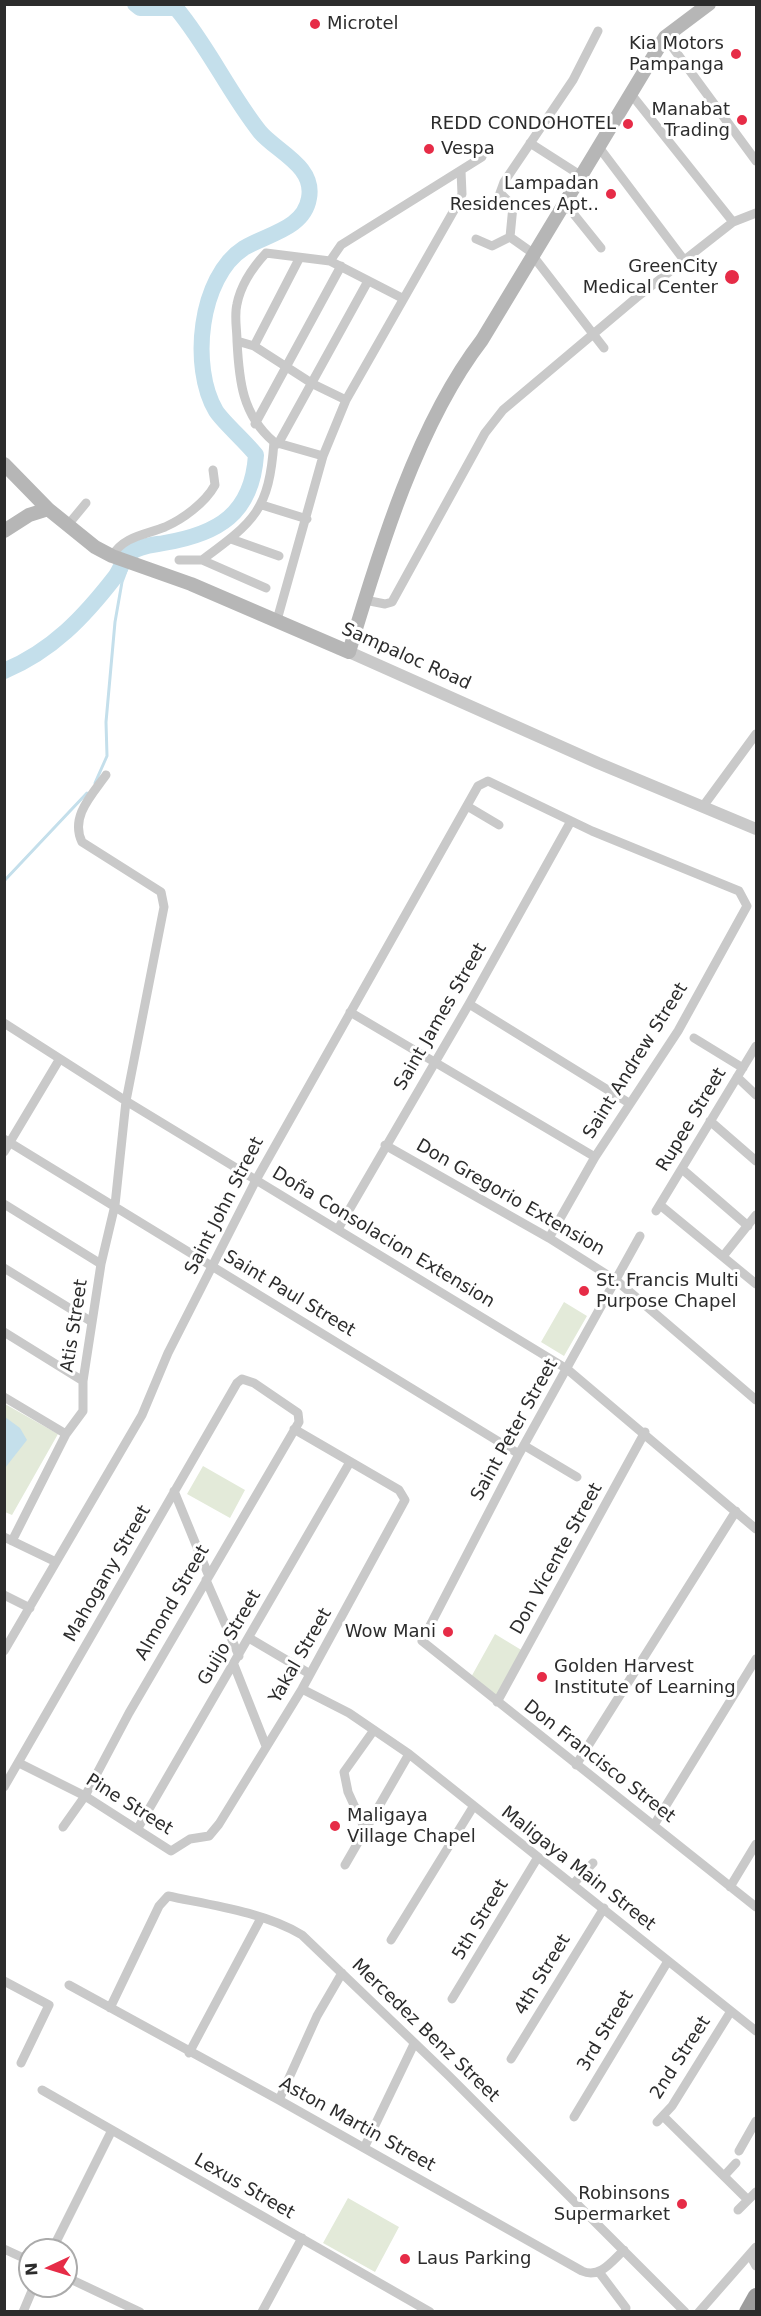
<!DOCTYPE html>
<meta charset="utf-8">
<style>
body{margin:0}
#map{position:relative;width:761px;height:2316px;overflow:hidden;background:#fff;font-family:"DejaVu Sans",sans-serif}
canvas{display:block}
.frame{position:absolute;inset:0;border:6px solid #2c2c2c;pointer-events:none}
.north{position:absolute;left:18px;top:2238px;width:60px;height:60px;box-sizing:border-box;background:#fff;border:2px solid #ababab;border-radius:50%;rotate:266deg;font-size:16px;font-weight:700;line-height:24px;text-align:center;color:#2c2c2c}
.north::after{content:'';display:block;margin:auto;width:21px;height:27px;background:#e62c47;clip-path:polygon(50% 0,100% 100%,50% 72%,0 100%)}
</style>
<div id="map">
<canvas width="761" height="2316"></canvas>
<div class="frame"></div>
<div class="north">N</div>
</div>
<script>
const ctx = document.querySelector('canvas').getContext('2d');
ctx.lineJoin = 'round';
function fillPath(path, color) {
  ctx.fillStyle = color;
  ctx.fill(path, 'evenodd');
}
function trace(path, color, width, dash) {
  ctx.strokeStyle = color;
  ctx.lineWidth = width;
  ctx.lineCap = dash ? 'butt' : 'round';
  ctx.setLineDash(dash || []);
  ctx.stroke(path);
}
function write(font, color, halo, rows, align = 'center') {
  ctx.font = font + ' "DejaVu Sans",sans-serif';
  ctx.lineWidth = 6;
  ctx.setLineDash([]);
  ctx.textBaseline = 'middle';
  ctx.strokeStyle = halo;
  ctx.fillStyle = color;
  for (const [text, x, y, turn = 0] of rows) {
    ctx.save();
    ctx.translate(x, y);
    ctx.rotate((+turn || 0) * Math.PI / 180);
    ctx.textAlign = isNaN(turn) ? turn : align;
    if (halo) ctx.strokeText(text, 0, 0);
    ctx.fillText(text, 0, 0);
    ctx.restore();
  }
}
const green = new Path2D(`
 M564,1302L587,1316L564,1356L541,1342Z
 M5,1404L58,1434L12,1515L5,1512Z
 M203,1466L245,1490L230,1518L187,1494Z
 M495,1634L523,1651L496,1700L470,1679Z
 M348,2198L399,2227L375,2272L323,2243Z`);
const water = new Path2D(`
 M5,1417L20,1428L27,1440L5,1468Z`);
const stream = new Path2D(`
 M95,783L107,756L106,722L115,622L122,582L128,566
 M4,881L87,793`);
const river = new Path2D(`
 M4,671C52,651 84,617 115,577C120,570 123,560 129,554C137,546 153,545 164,543C218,534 252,514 256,455C246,442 223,422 216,411C190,367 199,277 244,248C267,234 304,229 309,198C315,166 277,152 260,132C229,93 208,46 176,8H140L135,4`);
const minor = new Path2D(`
 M665,37L756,161
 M631,94L733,222
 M530,143L580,175
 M598,146L684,260
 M564,202L601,248
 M510,237L513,206L500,193L504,182L573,80L598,31
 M476,239L492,246L510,237L534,254
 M533,256L604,348
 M330,261L341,245L482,157
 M237,341L254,346L313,384L346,400
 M254,346L299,259
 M255,424L341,266
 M274,442L323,456
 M278,444L368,281
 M262,505L307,519
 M67,526L86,503
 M231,539L279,556
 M112,556C124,536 145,535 165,527C183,519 205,503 215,485L213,470
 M179,560H202L266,588
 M202,560C255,521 269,510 274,442C242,415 239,380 237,341C237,329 234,316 237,304C241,284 253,267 266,253L330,261L402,298
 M365,600L385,604L392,602L485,433L503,410L636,298L733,222L756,213
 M277,620L323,456L346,400L457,205L462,194L461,171
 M704,805L756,734
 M467,806L499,825
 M469,1004L629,1103
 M350,1012L595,1157
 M4,1023L126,1101L567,1369L756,1529
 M694,1038L743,1068
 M737,1077L756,1095
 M710,1121L756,1161
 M4,1139L519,1454
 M385,1145L549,1238L617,1281L756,1400
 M4,1152L59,1060
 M682,1169L748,1226
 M4,1204L101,1264
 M660,1205L756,1284
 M656,1211L756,1046
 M338,1229L469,1004L571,821
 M640,1236L519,1454L422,1641L756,1907
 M724,1255L756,1215
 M4,1268L92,1322
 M4,1332L83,1381
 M4,1397L66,1434
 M525,1446L577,1477
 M174,1491L208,1574
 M4,1537L56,1562
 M12,1541L66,1434L83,1411V1381L101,1264L115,1205L126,1101L164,907L161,892L82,842C70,817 91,796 106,775
 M206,1580L239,1656
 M4,1595L30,1608
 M249,1638L310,1674
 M4,1651L142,1415L168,1353L256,1180L478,786L488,781L592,831L739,891L747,906L678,1031L595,1157L549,1238
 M234,1665L266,1746
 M302,1689L349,1713L409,1754L756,2031
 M497,1702L645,1432
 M19,1763L85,1796L171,1851L190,1839L209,1836L219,1824L302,1689L405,1500L399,1490L294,1429
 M576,1765L736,1511
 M4,1787L237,1383L242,1379L254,1383L298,1413L299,1422L129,1713L85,1796L63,1827
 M654,1825L756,1659
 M364,1827L348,1792L344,1772L374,1730
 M138,1828L350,1462
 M345,1865L409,1754
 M573,1884L593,1863
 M730,1887L756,1844
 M391,1940L473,1807
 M4,1981L49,2005L21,2063
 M69,1985L279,2100L582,2271C600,2279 612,2261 624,2250
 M452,1999L538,1857
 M110,2008L159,1906L168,1896C211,1905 264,1912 302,1935L449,2076L685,2312
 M189,2053L261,1918
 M511,2059L604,1908
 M42,2090L430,2312
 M279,2100L317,2016L342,1973
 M663,2116L748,2200
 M574,2117L668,1961
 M657,2122L672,2106L731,2011
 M364,2148L414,2044
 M739,2151L756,2121
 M724,2176L736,2163
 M738,2210L756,2192
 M4,2249L30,2261
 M52,2250L111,2132
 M750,2255L756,2266
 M599,2272L626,2308L625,2312
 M66,2277L140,2312
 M23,2312L34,2286
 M262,2312L302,2238
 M699,2312L756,2247`);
const tertiary = new Path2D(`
 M349,652L598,763L756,829`);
const secondary = new Path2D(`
 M4,464L48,509L95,547L112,556L191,584L349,652C379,551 418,423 482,340L665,37L709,4
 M4,531L29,515L48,509`);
const trunk = new Path2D(`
 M747,2312L756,2296`);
const markers = [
 [315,24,6,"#e62c47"],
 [736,54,6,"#e62c47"],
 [742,120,6,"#e62c47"],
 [628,124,6,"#e62c47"],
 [429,149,6,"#e62c47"],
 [611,194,6,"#e62c47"],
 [732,277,8,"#e62c47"],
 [584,1291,6,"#e62c47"],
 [448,1632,6,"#e62c47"],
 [542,1677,6,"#e62c47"],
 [335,1826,6,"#e62c47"],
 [682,2204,6,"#e62c47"],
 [405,2259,6,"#e62c47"]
];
const poiNames = [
 ["Microtel",327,24,"left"],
 ["Kia Motors",724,44],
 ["Pampanga",724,65],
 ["Manabat",730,110],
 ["Trading",730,131],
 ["REDD CONDOHOTEL",616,124],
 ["Vespa",441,149,"left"],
 ["Lampadan",599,184],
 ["Residences Apt..",599,205],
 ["GreenCity",718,267],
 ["Medical Center",718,288],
 ["St. Francis Multi",596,1281,"left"],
 ["Purpose Chapel",596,1302,"left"],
 ["Wow Mani",436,1632],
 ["Golden Harvest",554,1667,"left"],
 ["Institute of Learning",554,1688,"left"],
 ["Maligaya",347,1816,"left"],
 ["Village Chapel",347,1837,"left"],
 ["Robinsons",670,2194],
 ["Supermarket",670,2215],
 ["Laus Parking",417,2259,"left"]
];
const streetNames = [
 ["Sampaloc Road",406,657,24],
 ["Saint James Street",441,1017,-60],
 ["Saint Andrew Street",636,1061,-58],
 ["Rupee Street",692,1120,-59],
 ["Don Gregorio Extension",510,1198,30],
 ["Saint John Street",225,1206,-63],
 ["Doña Consolacion Extension",383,1238,31],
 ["Saint Paul Street",289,1294,31],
 ["Atis Street",75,1326,-81],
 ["Saint Peter Street",515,1430,-61],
 ["Don Vicente Street",557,1559,-61],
 ["Mahogany Street",108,1574,-60],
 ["Almond Street",173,1603,-60],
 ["Guijo Street",230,1638,-60],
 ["Yakal Street",301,1656,-60],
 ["Don Francisco Street",599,1762,38],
 ["Pine Street",129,1805,32],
 ["Maligaya Main Street",578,1869,38],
 ["5th Street",481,1920,-59],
 ["4th Street",543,1975,-59],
 ["Mercedez Benz Street",425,2031,44],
 ["3rd Street",606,2031,-59],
 ["2nd Street",681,2058,-57],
 ["Aston Martin Street",357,2125,29],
 ["Lexus Street",244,2187,30]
];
fillPath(green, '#e3ead9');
fillPath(water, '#c4dfeb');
trace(stream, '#c4dfeb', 3);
trace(river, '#c4dfeb', 16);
trace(minor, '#c9c9c9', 9);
trace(tertiary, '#c9c9c9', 12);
trace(secondary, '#b6b6b6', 14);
trace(trunk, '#9c9c9c', 16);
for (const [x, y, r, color] of markers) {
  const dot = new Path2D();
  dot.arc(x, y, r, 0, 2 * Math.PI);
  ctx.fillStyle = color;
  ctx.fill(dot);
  trace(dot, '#fff', 2);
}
write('18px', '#2c2c2c', '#fff', poiNames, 'right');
write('18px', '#2c2c2c', '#fff', streetNames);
</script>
